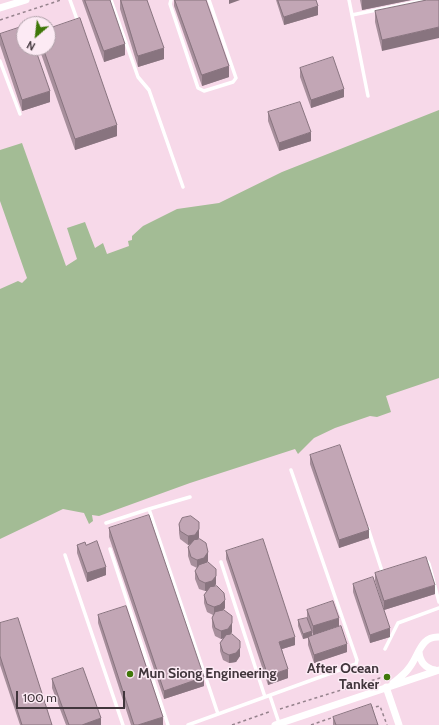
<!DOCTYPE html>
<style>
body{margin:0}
#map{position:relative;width:439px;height:725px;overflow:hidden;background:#f7d9e9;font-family:Cabin,sans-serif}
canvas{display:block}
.north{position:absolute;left:16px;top:16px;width:40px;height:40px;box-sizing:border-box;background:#fceaf4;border:1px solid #b1a2aa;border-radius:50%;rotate:208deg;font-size:11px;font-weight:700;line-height:16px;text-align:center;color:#41363c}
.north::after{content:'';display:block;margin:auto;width:14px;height:18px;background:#3f7709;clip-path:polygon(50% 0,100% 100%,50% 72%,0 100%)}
.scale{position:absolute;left:16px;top:691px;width:109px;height:18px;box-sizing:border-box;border:2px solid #41363c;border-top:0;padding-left:5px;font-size:12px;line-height:14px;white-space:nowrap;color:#41363c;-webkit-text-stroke:3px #fceaf4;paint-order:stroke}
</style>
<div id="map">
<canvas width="439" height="725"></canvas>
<div class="north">N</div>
<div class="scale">100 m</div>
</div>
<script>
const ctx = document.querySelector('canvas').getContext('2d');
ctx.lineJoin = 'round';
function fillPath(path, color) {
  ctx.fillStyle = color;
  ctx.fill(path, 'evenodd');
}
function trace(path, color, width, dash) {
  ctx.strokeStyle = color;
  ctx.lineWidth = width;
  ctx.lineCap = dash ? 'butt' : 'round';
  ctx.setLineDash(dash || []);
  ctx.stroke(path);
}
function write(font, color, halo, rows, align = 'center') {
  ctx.font = font + ' Cabin,sans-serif';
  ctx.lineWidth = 3;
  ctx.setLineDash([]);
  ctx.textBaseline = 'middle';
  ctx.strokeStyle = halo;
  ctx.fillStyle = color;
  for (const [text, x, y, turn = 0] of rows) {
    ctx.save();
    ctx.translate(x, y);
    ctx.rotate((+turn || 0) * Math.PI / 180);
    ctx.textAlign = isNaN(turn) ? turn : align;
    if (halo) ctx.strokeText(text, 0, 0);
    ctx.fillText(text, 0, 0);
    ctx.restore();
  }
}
const water = new Path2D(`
 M439,110V378L386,396L391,412L377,417L370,416L335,428L314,438L298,454L295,449L190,483L99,516L92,515L93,521L89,524L84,513L63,509L0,539V289L18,281L22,283L27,278L0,201V150L22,143L66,266L77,259L67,228L85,222L95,248L103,243L107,254L129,246L128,241L132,240V236L143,226L177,209L219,203L282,172Z`);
const path = new Path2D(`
 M0,20L61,0
 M370,708L380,706L387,725
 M280,709L380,678L387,680
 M232,725L269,712
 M311,725L334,717`);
const lane = new Path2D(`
 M70,0L78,22
 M111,0L138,77L149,90L183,187
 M171,0L170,4L198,88L204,91L233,82L236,78L209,0
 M349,0L368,96
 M352,15L425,0
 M0,61L20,114
 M190,497L149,509L218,714
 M106,523L149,509
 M368,528L382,571L385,573
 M110,549L168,725
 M65,555L123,725
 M221,562L265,697
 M423,562L427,561L429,564L439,602
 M385,649L398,623L439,608
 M270,696L279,723
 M188,725L356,664L357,660L291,470`);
const street = new Path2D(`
 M0,8L26,0
 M419,652C420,662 425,668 435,670
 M393,683C398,679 405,674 409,668C419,656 420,636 439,637
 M386,687L399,725
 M275,725L439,670`);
const wall = new Path2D(`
 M82,0H110L125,55L104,62Z
 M120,0H147L164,59L138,67L120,9Z
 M174,0H206L229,77L202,86L174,6Z
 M276,0H316L318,15L284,25Z
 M360,0H411L362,10Z
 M427,0L382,51L375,22V11Z
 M0,34L50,102L22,111L0,45Z
 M39,48H48L117,136L75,150Z
 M300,68L344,97L311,108L300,77Z
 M268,112L311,141L279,151L268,121Z
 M310,455L369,538L339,548L310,464Z
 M179,524L199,538L197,539L208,561L206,563L216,584L214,587L225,608L223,610L232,632L230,635L240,656L236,662L229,663L223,660L220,651V643L223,638L221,639L215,636L212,627V618L213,615L207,612L204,603V595L207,591H205L199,589L195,579V571L197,568L191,565L188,556V547L190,544L188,545L180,539L179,533Z
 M109,528L204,686L164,699L109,537Z
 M77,545H86L106,575L87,582L77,553Z
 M226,551L295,645L282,649L288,678L268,685L226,559Z
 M375,573L435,594L384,610L375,581Z
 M353,584L390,637L370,643L353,592Z
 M307,610L339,626L313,635L307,619Z
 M98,615L163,725H131L98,623Z
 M298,620L312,636L347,652L314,663L308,645V638L303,639L298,626Z
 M0,623L52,725H20L0,665Z
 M52,679L101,725H66L52,688Z
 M333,717L378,725H333Z`);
const shadedWall = new Path2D(`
 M229,0H240L229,4Z
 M362,0H411L362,10Z
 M318,6V15L284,25V17Z
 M439,27V38L382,51V40Z
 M125,44V55L104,62V51Z
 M164,48V59L138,67V56Z
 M229,66V77L202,86V75Z
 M344,89V97L311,108V100Z
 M50,91V102L22,111V100Z
 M117,125V136L75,150V139Z
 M311,132V141L279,151V143Z
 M199,529V538L195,543L188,545V536Z
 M369,530V538L339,548V540Z
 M208,552V561L204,566L197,568V560Z
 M106,567V575L87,582V573Z
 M216,576V584L212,590L205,591V583Z
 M435,585V594L384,610V601Z
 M225,600V608L220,614L214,615V607Z
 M339,618V626L313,635V626Z
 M232,623V632L228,637L221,639V631Z
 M390,628V637L370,643V635Z
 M312,631V636L303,639V634Z
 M295,637V645L279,650V642Z
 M347,644V652L314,663V655Z
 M240,648V656L236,662L229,663V655Z
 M288,669V678L268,685V676Z
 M204,677V686L164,699V691Z
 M163,717V725H138Z
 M101,718V725H82Z`);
const building = new Path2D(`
 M85,0H110L125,44L104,51Z
 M121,0H147L164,48L138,56Z
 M175,0H206L229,66L202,75Z
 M278,0H316L318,6L284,17Z
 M427,0H439V27L382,40L375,11Z
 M80,18L117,125L75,139L43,48H48V29Z
 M24,26V48H35L50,91L22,100L0,34Z
 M333,57L344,89L311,100L300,68Z
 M300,102L311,132L279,143L268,112Z
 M340,445L369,530L339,540L310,455Z
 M149,515L204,677L164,691L109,528Z
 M191,516L199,522V529L195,535L188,536L180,531L179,524L182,518Z
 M200,539L206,543L208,552L204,558L197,560L191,557L188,547L194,540Z
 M263,539L295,637L279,642L288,669L268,676L226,551Z
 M97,541L106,567L87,573L77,545L85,542L86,545Z
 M426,557L435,585L384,601L375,573Z
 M208,562L216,569V576L212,581L205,583L199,580L195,571L199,565Z
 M373,577L390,628L370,635L353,584Z
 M217,586L224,593L225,600L220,605L214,607L207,604L204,595L210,587Z
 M333,601L339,618L313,626L307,610Z
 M126,606L163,717L138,725H134L98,615Z
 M224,610L232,616V623L228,629L221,631L215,628L212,618L215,612Z
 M18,618L52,725H22L0,656V623Z
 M307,618L312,631L303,634L298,620Z
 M341,626L347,644L314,655L308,637Z
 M232,634L240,641V648L236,653L229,655L223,652L220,643L226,635Z
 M83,668L101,718L82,725H69L52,679Z
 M371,704L378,725H336L333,717Z`);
const markers = [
 [130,674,4,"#3f7709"],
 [387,677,4,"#3f7709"]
];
const poiNames = [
 ["After Ocean",379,669],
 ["Tanker",379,685],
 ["Mun Siong Engineering",138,674,"left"]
];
fillPath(water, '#a3bc95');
trace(path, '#95828c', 1.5, [3, 3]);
trace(lane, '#fff', 3.5);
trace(street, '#fff', 7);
fillPath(wall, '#a78f9c');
fillPath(shadedWall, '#88747f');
fillPath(building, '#c2a6b5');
trace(building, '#88747f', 1);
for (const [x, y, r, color] of markers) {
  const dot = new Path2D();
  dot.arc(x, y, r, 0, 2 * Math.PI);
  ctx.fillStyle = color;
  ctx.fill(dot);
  trace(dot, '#fceaf4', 1.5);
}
write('bold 14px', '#41363c', '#fceaf4', poiNames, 'right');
</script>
